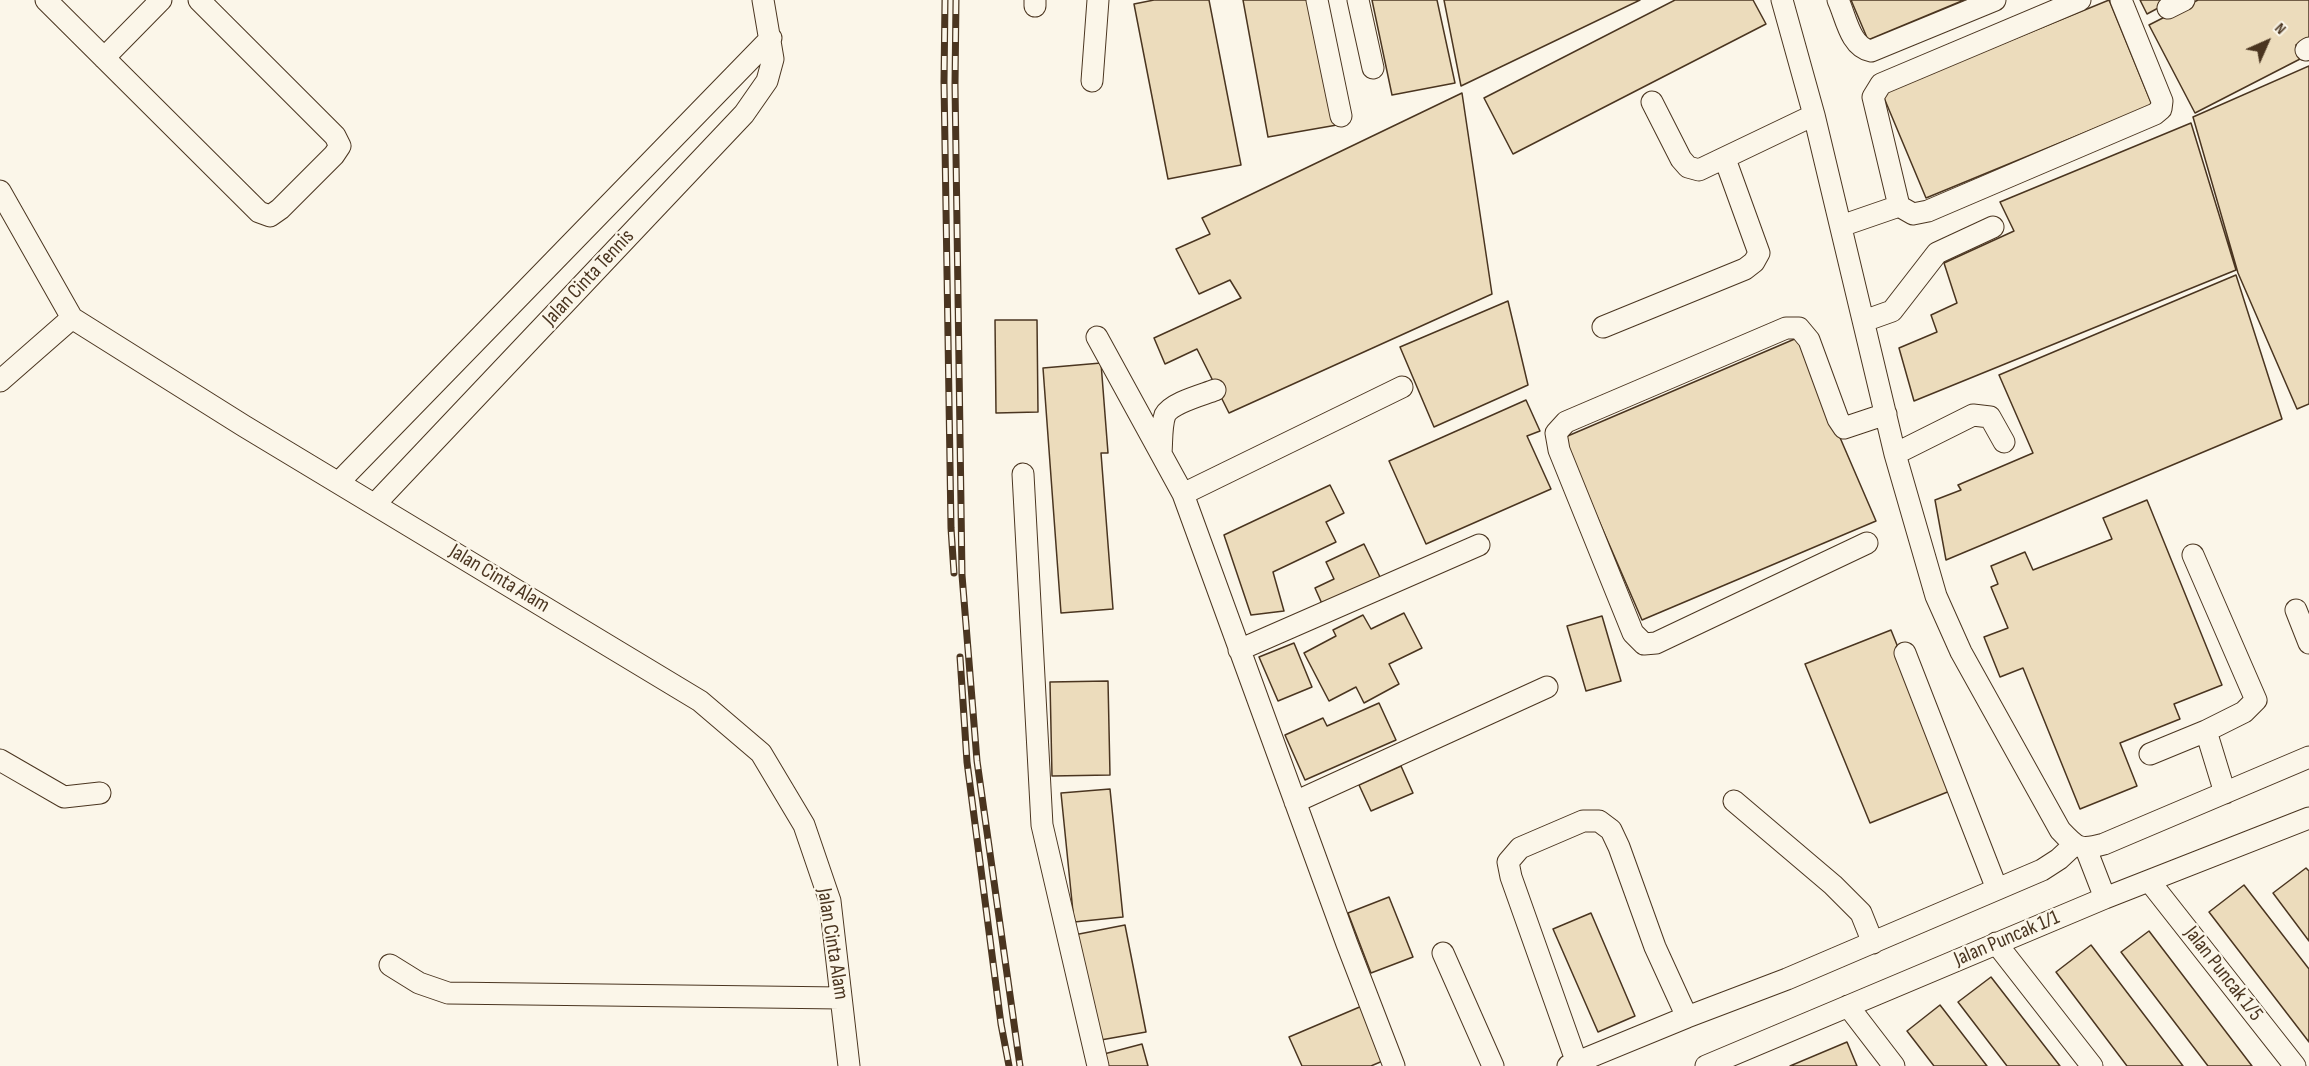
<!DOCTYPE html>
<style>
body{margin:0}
#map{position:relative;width:2309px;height:1066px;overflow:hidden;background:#fbf6e9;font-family:"Sofia Sans Condensed",sans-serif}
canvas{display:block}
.north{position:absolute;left:2237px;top:12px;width:60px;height:60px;-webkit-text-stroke:4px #fbf6e9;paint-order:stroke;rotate:45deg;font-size:16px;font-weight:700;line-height:24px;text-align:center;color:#4a3520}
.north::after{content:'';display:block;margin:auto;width:21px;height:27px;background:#4a3520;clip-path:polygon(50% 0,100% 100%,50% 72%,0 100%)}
</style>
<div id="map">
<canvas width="2309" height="1066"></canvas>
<div class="north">N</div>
</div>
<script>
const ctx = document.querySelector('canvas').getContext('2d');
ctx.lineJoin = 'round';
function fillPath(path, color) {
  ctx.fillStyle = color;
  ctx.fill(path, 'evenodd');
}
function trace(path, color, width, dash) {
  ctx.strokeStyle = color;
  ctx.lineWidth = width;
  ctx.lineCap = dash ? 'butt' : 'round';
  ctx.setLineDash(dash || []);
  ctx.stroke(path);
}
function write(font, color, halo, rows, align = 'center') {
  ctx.font = font + ' "Sofia Sans Condensed",sans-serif';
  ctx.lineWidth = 4.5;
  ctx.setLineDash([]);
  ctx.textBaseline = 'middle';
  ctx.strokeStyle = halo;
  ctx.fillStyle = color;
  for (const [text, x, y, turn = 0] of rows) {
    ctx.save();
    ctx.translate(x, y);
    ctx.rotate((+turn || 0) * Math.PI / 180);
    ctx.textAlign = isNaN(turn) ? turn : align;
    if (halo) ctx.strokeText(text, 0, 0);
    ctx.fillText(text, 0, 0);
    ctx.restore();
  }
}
const building = new Path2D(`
 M1154,0H1209L1241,165L1168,179L1134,4Z
 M1243,0H1314L1337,125L1268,137Z
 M1372,0H1437L1455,83L1392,95Z
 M1444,0H1640L1461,86Z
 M1675,0H1753L1766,24L1513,154L1484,98Z
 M1851,0H1964L1868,40Z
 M2109,0L2152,105L1926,198L1882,93Z
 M2140,0H2173L2147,14Z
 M2198,0H2309V38L2296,45L2302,58L2195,113L2149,25Z
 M2309,66V404L2297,409L2238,273L2193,117Z
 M1462,93L1492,294L1229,413L1197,349L1165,364L1154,338L1241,298L1230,280L1199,294L1176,249L1210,234L1202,218Z
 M2191,123L2236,270L1914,401L1899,348L1937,332L1931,315L1957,303L1944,263L2014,231L2000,202Z
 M2236,275L2282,419L1946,560L1935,500L1961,490L1958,485L2033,453L1999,375Z
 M1508,301L1528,385L1434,427L1400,347Z
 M995,320H1037L1038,412L996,413Z
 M1797,338L1876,521L1642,620L1563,438Z
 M1101,363L1108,453H1101L1113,609L1061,613L1043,368Z
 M1526,400L1540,431L1527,436L1551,489L1426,544L1389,461Z
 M1330,485L1344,513L1326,522L1336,542L1273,572L1284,611L1251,615L1224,535Z
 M2147,500L2222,685L2174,704L2180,719L2120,743L2137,786L2080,809L2023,668L2000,677L1984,637L2008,628L1991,587L1998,584L1991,566L2025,552L2033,570L2112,539L2103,518Z
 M1364,544L1381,579L1323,606L1315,588L1334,579L1326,562Z
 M1404,613L1422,648L1389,664L1399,684L1364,703L1356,687L1329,701L1304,653L1336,636L1333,630L1363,615L1371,629Z
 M1602,616L1621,681L1586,691L1567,626Z
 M1891,630L1955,789L1870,823L1805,664Z
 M1294,643L1312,687L1278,701L1259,657Z
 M1108,681L1110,775L1052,776L1050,682Z
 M1379,703L1396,740L1305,780L1285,735L1323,718L1327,726Z
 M1401,766L1413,793L1371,811L1359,785Z
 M1110,789L1123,917L1074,922L1061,793Z
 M2306,868L2309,871V941L2273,893Z
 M2244,885L2309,969V1042L2209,912Z
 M1389,897L1413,957L1371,973L1348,913Z
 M1591,913L1635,1016L1598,1032L1553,929Z
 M1125,925L1146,1032L1095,1041L1074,935Z
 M2149,931L2252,1066H2208L2121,952Z
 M2091,945L2183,1066H2127L2056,972Z
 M1991,977L2060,1066H2007L1958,1002Z
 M1940,1005L1987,1066H1934L1907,1031Z
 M1362,1006L1385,1060L1371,1066H1302L1289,1037Z
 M1847,1042L1857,1066H1790Z
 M1142,1044L1148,1066H1107L1104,1054Z`);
const minor = new Path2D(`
 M46,0L259,212L270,216L280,209L334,155L340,146L335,136L199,0
 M1317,0L1341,116
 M1358,0L1373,68
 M1782,0L1814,115L1895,454L1936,596L1961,652L2060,830C2077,848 2079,851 2104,844L2309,757
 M1838,0C1846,17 1850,47 1871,51L1995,0
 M2080,0L1881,84L1873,97L1899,206L1913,214L1928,211L2155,114L2161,109L2162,101L2121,0
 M1035,6V0
 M2168,8L2184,0
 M2306,50L2309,48
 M104,58L161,0
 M1092,81L1098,0
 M1652,102L1681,159L1688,167L1699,170L1814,115
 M0,191L72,318L244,426L700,701L761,753L804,825L830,901L849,1066
 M1841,226L1899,206
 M1864,321L1892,311L1937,253L1993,227
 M1603,327L1745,269L1754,262L1759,253L1725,159
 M1097,337L1183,494L1347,944L1394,1066
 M0,381L72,318
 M1161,453C1162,442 1161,426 1165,415C1171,403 1202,395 1215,390
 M1895,454L1973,415L1990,417L2004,442
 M1023,474L1042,825L1098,1066
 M339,482L771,38
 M1183,494L1402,387
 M375,504L744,114L767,81L773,59L763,0
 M1867,543L1656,643L1644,644L1633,633L1559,450L1556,433L1566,422L1786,328H1799L1809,340L1838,419L1844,428L1886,414
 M2193,555L2256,700L2244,712L2206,731
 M2296,610L2309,643
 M1239,650L1479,545
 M1905,653L1997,889
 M2150,754L2206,731L2225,793
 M0,760L64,797L100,793
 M1734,801L1833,885L1861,913L1873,943
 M1295,802L1547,687
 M2086,849L2105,898
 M2150,882L2295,1066
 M1996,943L2092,1066
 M1443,953L1493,1066
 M390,965L419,983L448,993L840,998
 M1848,1006L1894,1066
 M1577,1063L1511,877L1508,862L1520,848L1583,821H1599L1611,830L1619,847L1655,947L1687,1017
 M1568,1066L1687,1017L1787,979L2042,870L2059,859L2074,845
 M1706,1066L2105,898L2309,818`);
const rail = new Path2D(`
 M945,0L944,82L951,528L954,573
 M956,0L955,85L962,575L977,761L1020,1066
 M960,657L967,762L1001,1024L1009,1066`);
const streetNames = [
 ["Jalan Cinta Tennis",589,278,-47],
 ["Jalan Cinta Alam",499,579,31],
 ["Jalan Puncak 1/1",2007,939,-23],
 ["Jalan Cinta Alam",832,944,81],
 ["Jalan Puncak 1/5",2223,974,52]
];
fillPath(building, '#ecdcbc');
trace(building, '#4a3520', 1.5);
trace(minor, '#4a3520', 23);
trace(minor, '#fbf6e9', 21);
trace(rail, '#4a3520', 7);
trace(rail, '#fbf6e9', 4.5, [14]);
write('21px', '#4a3520', '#fbf6e9', streetNames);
</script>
